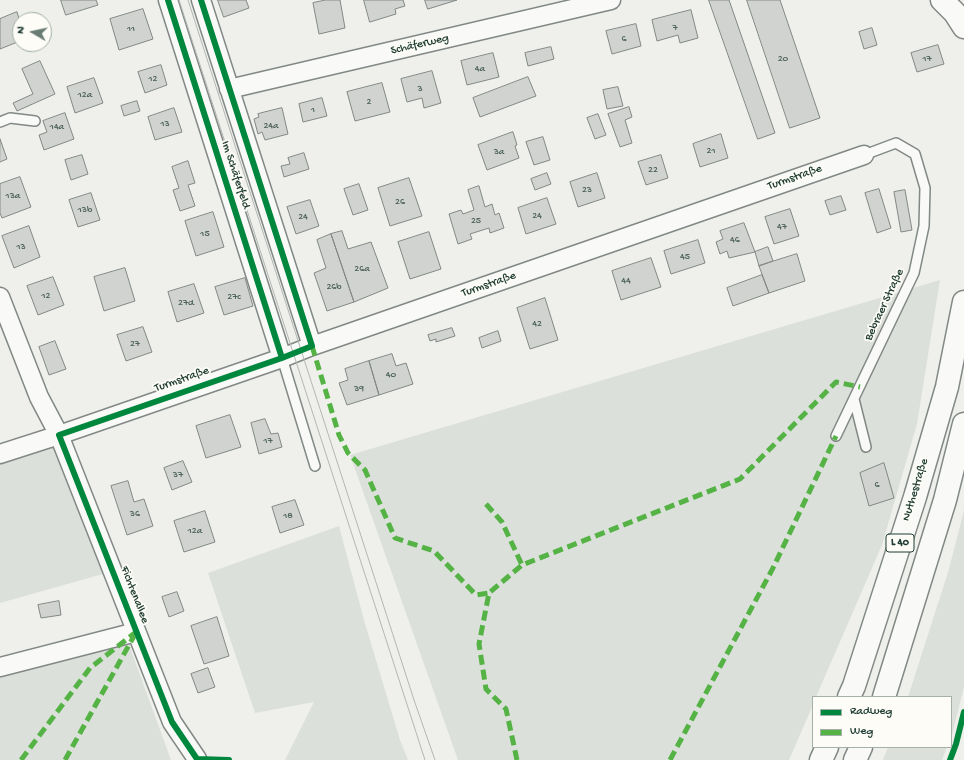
<!DOCTYPE html>
<meta charset="utf-8">
<style>
body{margin:0}
#map{position:relative;width:964px;height:760px;overflow:hidden;background:#eff0ec;font-family:"Gochi Hand",sans-serif}
canvas{display:block}
.legend{position:absolute;left:812px;top:696px;width:140px;height:52px;box-sizing:border-box;background:#fdfcf7;border:1px solid #a4b0a9;margin:0;padding:5px 7px;list-style:none;font-size:12px;color:#1f3d34}
.legend li{display:flex;align-items:center;gap:8px;height:20px}
.legend b{width:20px;border:1px solid #a4b0a9}
.north{position:absolute;left:12px;top:12px;width:40px;height:40px;box-sizing:border-box;background:#fdfcf7;border:1px solid #a4b0a9;border-radius:50%;rotate:279deg;font-size:11px;font-weight:700;line-height:16px;text-align:center;color:#1f3d34}
.north::after{content:'';display:block;margin:auto;width:14px;height:18px;background:#687c74;clip-path:polygon(50% 0,100% 100%,50% 72%,0 100%)}
</style>
<div id="map">
<canvas width="964" height="760"></canvas>
<ul class="legend">
<li><b style="height:5px;background:#00873e"></b>Radweg</li>
<li><b style="height:5px;background:#55b346"></b>Weg</li>
</ul>
<div class="north">N</div>
</div>
<script>
const ctx = document.querySelector('canvas').getContext('2d');
ctx.lineJoin = 'round';
function fillPath(path, color) {
  ctx.fillStyle = color;
  ctx.fill(path, 'evenodd');
}
function trace(path, color, width, dash) {
  ctx.strokeStyle = color;
  ctx.lineWidth = width;
  ctx.lineCap = dash ? 'butt' : 'round';
  ctx.setLineDash(dash || []);
  ctx.stroke(path);
}
function write(font, color, halo, rows, align = 'center') {
  ctx.font = font + ' "Gochi Hand",sans-serif';
  ctx.lineWidth = 3.5;
  ctx.setLineDash([]);
  ctx.textBaseline = 'middle';
  ctx.strokeStyle = halo;
  ctx.fillStyle = color;
  for (const [text, x, y, turn = 0] of rows) {
    ctx.save();
    ctx.translate(x, y);
    ctx.rotate((+turn || 0) * Math.PI / 180);
    ctx.textAlign = isNaN(turn) ? turn : align;
    if (halo) ctx.strokeText(text, 0, 0);
    ctx.fillText(text, 0, 0);
    ctx.restore();
  }
}
const green = new Path2D(`
 M940,280L917,424L882,545L816,697H813V705L789,760H458L350,455Z
 M57,446L103,574L0,603V464Z
 M964,510V687L951,739V697H908L949,569Z
 M339,526L364,620L400,740L408,760H285L314,702L255,713L208,573Z
 M127,639L171,760H0V671Z
 M888,747H947L942,760H883Z`);
const building = new Path2D(`
 M61,0H96L98,5L66,15Z
 M218,0H246L249,8L224,17Z
 M326,0H340L345,28L319,34L313,3Z
 M364,0H403L405,6L395,9L396,14L370,22Z
 M425,0H457L428,9Z
 M709,0H729L775,133L758,139Z
 M747,0H780L820,118L790,128Z
 M143,9L153,39L119,50L110,19Z
 M691,10L698,38L680,43L678,35L657,41L652,20Z
 M17,12L20,22V41L0,49V19Z
 M636,24L641,46L612,54L606,31Z
 M872,28L877,45L864,49L859,32Z
 M938,45L944,64L917,72L911,53Z
 M551,47L554,59L528,66L525,53Z
 M493,53L499,77L467,85L461,61Z
 M40,61L55,94L17,111L13,103L33,94L22,69Z
 M161,65L167,85L145,93L138,72Z
 M432,71L441,103L424,108L422,98L407,102L401,79Z
 M528,77L536,96L480,117L473,98Z
 M94,78L103,103L75,113L67,87Z
 M382,83L390,112L355,121L347,92Z
 M618,87L623,106L607,109L603,90Z
 M322,98L327,116L303,122L299,104Z
 M137,101L140,111L124,116L121,106Z
 M629,107L632,117L625,120L632,143L620,147L608,114Z
 M174,108L182,132L155,140L148,117Z
 M282,108L288,134L265,140L262,132L258,134L254,119L259,117L258,114Z
 M65,113L74,139L44,150L39,135L47,132L43,121Z
 M598,114L606,135L595,139L587,118Z
 M513,132L517,145L515,146L519,158L487,170L478,145Z
 M721,134L728,158L700,167L693,144Z
 M543,137L550,160L534,165L526,142Z
 M0,139L7,159L0,162Z
 M304,153L309,169L284,177L281,166L290,164L288,158Z
 M82,155L88,174L71,180L65,160Z
 M661,155L668,178L646,185L638,162Z
 M188,161L195,183L188,185L195,206L180,211L173,190L179,188L172,167Z
 M547,173L551,184L535,190L531,179Z
 M597,173L605,198L578,207L570,182Z
 M20,177L31,207L2,218L0,213V184Z
 M409,178L422,216L390,226L378,188Z
 M359,184L368,210L353,215L344,189Z
 M479,186L485,207L492,204L495,215L499,213L504,228L490,233L489,228L470,234L472,239L458,244L449,214L461,210L463,214L474,210L468,190Z
 M879,189L891,228L877,233L865,193Z
 M905,190L912,230L901,232L894,192Z
 M91,193L100,220L78,227L69,200Z
 M841,196L846,210L830,215L825,201Z
 M547,198L556,224L526,234L518,208Z
 M310,200L319,226L296,234L287,207Z
 M790,209L799,236L774,244L765,217Z
 M213,212L224,247L196,256L185,221Z
 M744,223L755,252L729,258L727,251L720,254L716,242L723,239L720,231Z
 M29,226L40,257L14,268L2,236Z
 M342,231L348,249L371,242L388,288L354,302L331,234Z
 M429,232L441,269L410,279L398,242Z
 M331,234L354,302L327,311L314,273L326,268L317,240Z
 M698,240L705,263L671,274L664,251Z
 M768,247L773,261L759,266L755,252Z
 M797,254L805,281L769,293L759,266Z
 M651,258L661,287L621,300L612,271Z
 M125,268L135,301L104,311L94,277Z
 M762,275L769,293L733,306L727,288Z
 M53,277L64,305L38,315L27,286Z
 M245,278L253,306L224,315L215,287Z
 M194,284L204,313L177,322L168,292Z
 M545,298L558,340L530,349L517,308Z
 M143,327L152,352L126,361L117,335Z
 M452,328L455,336L436,342V339L430,341L428,335Z
 M498,331L501,341L482,348L479,338Z
 M55,341L66,369L49,375L39,347Z
 M392,354L396,366L406,363L413,384L379,395L369,361Z
 M369,361L379,395L347,405L339,383L348,380L345,369Z
 M230,415L241,447L206,458L196,426Z
 M265,419L271,434L278,433L282,447L259,454L251,423Z
 M183,461L192,482L172,490L164,468Z
 M884,463L894,498L869,506L860,473Z
 M128,481L134,502L144,499L153,526L127,535L111,486Z
 M295,500L304,525L280,533L272,507Z
 M205,511L215,542L184,552L174,521Z
 M177,592L184,611L169,617L162,597Z
 M59,601L61,615L41,618L38,605Z
 M217,617L229,656L204,664L191,626Z
 M208,668L215,687L198,693L191,674Z`);
const lane = new Path2D(`
 M0,122L10,118L35,121
 M282,358L315,466
 M854,399L866,447
 M836,436L914,273L924,226L925,188L915,154L896,143L864,155`);
const street = new Path2D(`
 M168,0L282,358
 M201,0L312,346
 M229,89L611,0
 M0,297L39,397L59,435L172,722L197,759
 M0,454L59,435L282,358L312,346L864,155
 M0,667L136,632`);
const highway = new Path2D(`
 M942,0L955,13L964,27
 M849,697L854,686L915,497L947,387L964,302
 M884,697L945,500L964,424
 M821,760L827,747
 M855,760L861,747`);
const tram = new Path2D(`
 M179,0L425,760
 M188,0L414,700L435,760`);
const quiet = new Path2D(`
 M312,346L339,435L348,453L365,470L395,538L434,551L476,595L489,593
 M486,504L502,522L522,565
 M21,760L90,668L136,632
 M65,760L134,636
 M517,760L506,709L486,689L479,644L489,593L522,565L740,479L836,382L860,387
 M670,760L773,568L836,436`);
const cycleway = new Path2D(`
 M168,0L282,358
 M201,0L312,346L282,358L59,435L172,722L197,759L229,760
 M950,760L956,744L964,712`);
const numberNames = [
 ["7",675,28],
 ["11",131,29],
 ["6",624,39],
 ["20",783,59],
 ["17",927,59],
 ["4a",480,69],
 ["12",153,79],
 ["3",420,89],
 ["12a",85,95],
 ["2",369,102],
 ["1",313,110],
 ["13",165,124],
 ["24a",271,126],
 ["14a",57,127],
 ["21",711,151],
 ["3a",499,152],
 ["22",653,170],
 ["23",587,190],
 ["13a",13,196],
 ["26",400,202],
 ["13b",85,210],
 ["24",537,216],
 ["24",303,217],
 ["25",476,221],
 ["47",782,227],
 ["15",205,234],
 ["46",735,240],
 ["13",21,247],
 ["45",685,257],
 ["26a",362,269],
 ["44",626,281],
 ["26b",334,287],
 ["12",46,296],
 ["27c",234,297],
 ["27d",186,303],
 ["42",537,324],
 ["27",135,344],
 ["40",391,375],
 ["39",359,389],
 ["17",268,441],
 ["37",178,475],
 ["6",877,485],
 ["36",135,514],
 ["18",288,516],
 ["12a",195,531]
];
const shields = [
 [900,543,28]
];
const shieldNames = [
 ["L 40",900,543]
];
const streetNames = [
 ["Schäferweg",420,45,-13],
 ["Im Schäferfeld",235,175,72],
 ["Turmstraße",795,178,-19],
 ["Turmstraße",489,285,-19],
 ["Bebraer Straße",885,305,-65],
 ["Turmstraße",182,380,-19],
 ["Nuthestraße",916,490,-73],
 ["Fichtenallee",134,595,69]
];
fillPath(green, '#dce0db');
fillPath(building, '#d1d3d0');
trace(building, '#828885', 1);
trace(lane, '#828885', 12);
trace(street, '#828885', 21);
trace(highway, '#828885', 25);
trace(lane, '#f9f9f7', 9);
trace(street, '#f9f9f7', 18);
trace(highway, '#f9f9f7', 22);
trace(tram, '#b3b6b4', 1);
trace(quiet, '#55b346', 5, [10, 5]);
trace(cycleway, '#00873e', 6);
write('10px', '#4c625b', null, numberNames);
for (const [x, y, w] of shields) {
  const box = new Path2D();
  box.roundRect(x - w / 2, y - 9, w, 18, 3);
  ctx.fillStyle = '#fdfcf7';
  ctx.fill(box);
  trace(box, '#1f3d34', 1);
}
write('bold 11px', '#1f3d34', null, shieldNames);
write('12px', '#1f3d34', '#fdfcf7', streetNames);
</script>
